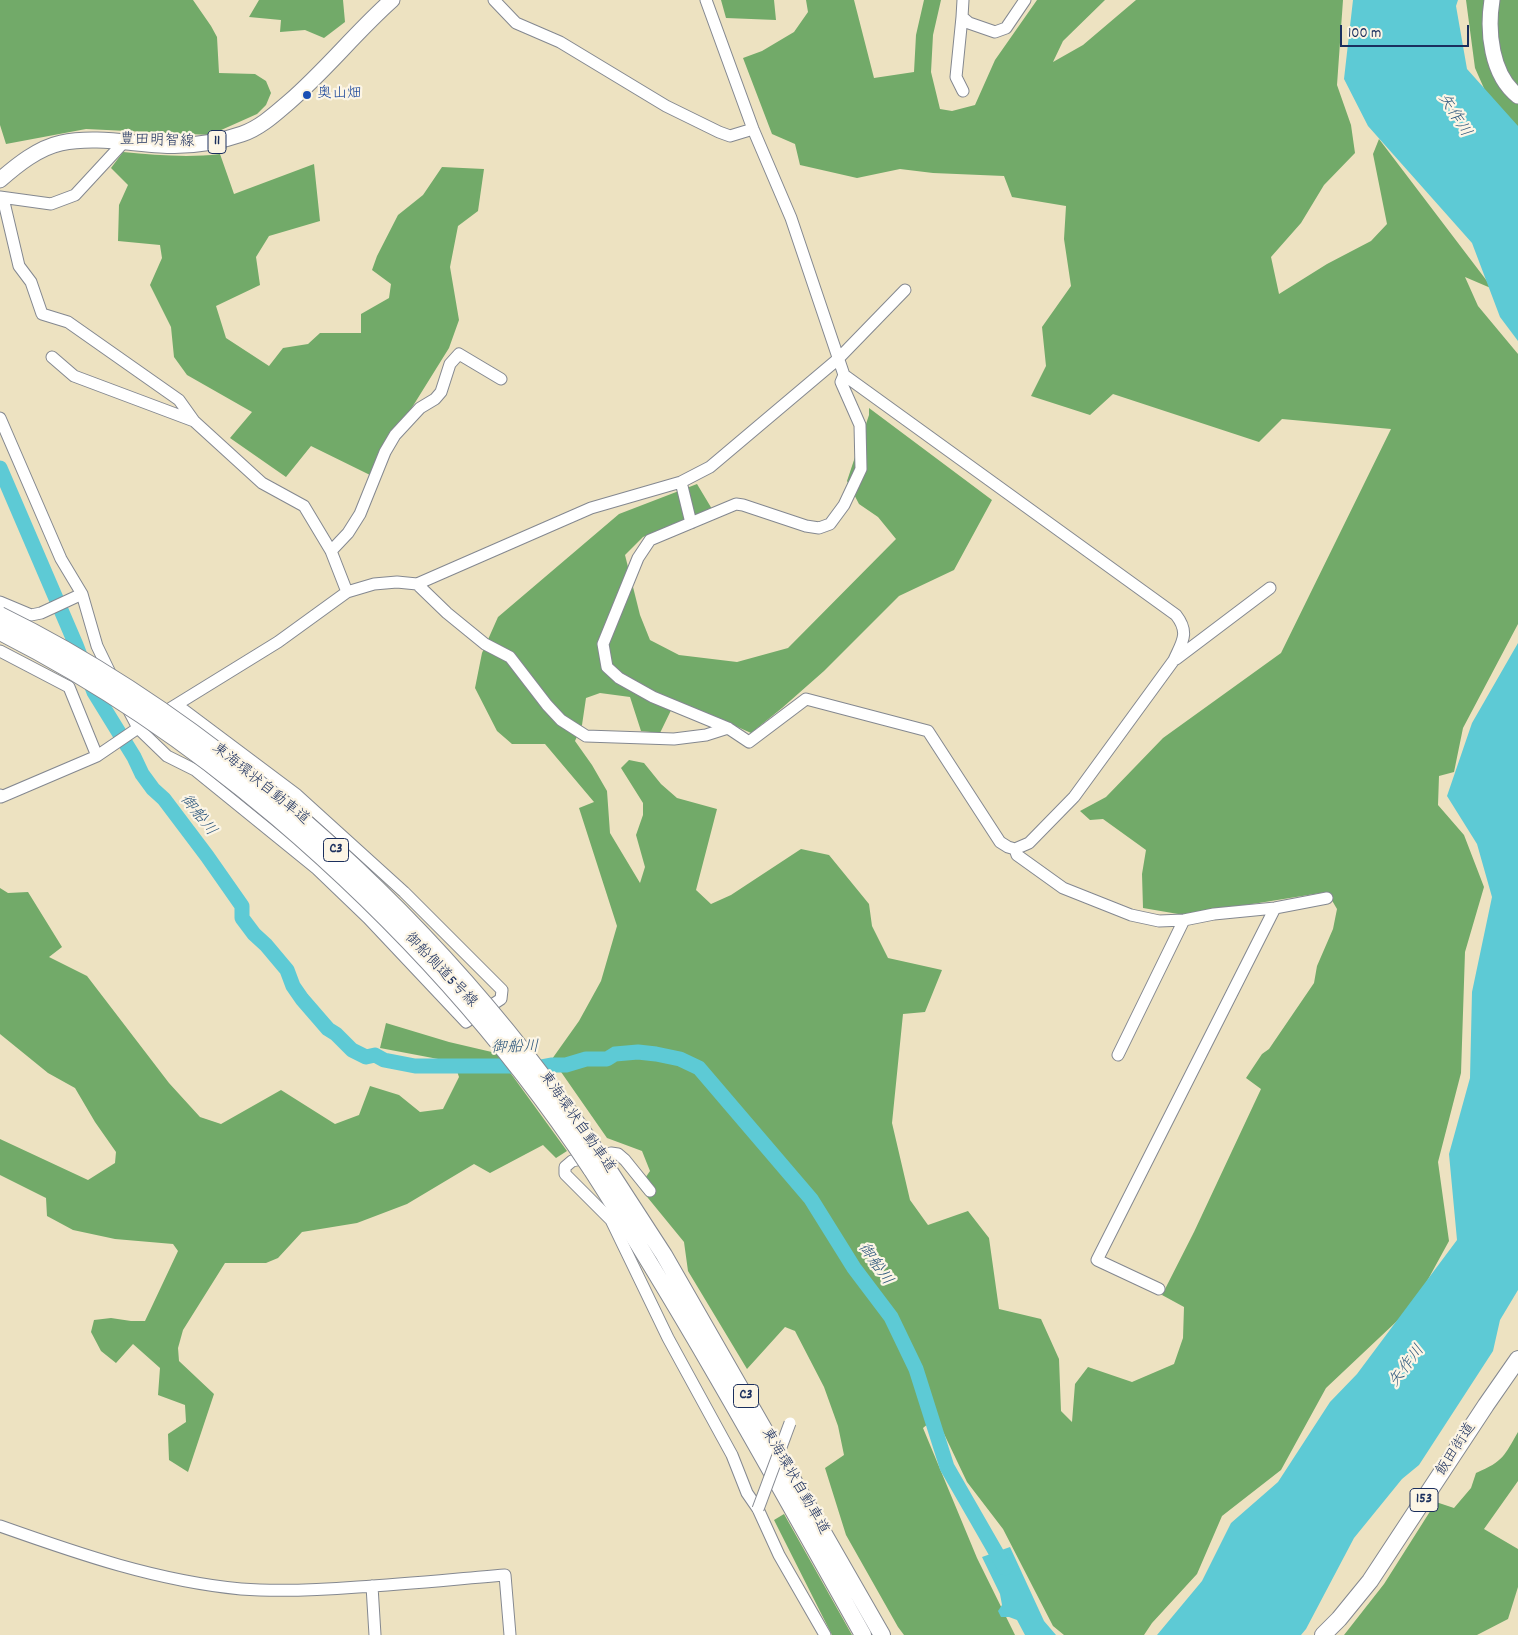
<!DOCTYPE html>
<meta charset="utf-8">
<style>
body{margin:0}
#map{position:relative;width:1518px;height:1635px;overflow:hidden;background:#ede2c1;font-family:Dekko,sans-serif}
canvas{display:block}
.scale{position:absolute;left:1340px;top:25px;width:129px;height:22px;box-sizing:border-box;border:2px solid #1b2f5e;border-top:0;padding-left:6px;font-size:15px;line-height:18px;white-space:nowrap;color:#1b2f5e;-webkit-text-stroke:4px #fcf5e5;paint-order:stroke}
</style>
<div id="map">
<canvas width="1518" height="1635"></canvas>
<div class="scale">100 m</div>
</div>
<script>
const ctx = document.querySelector('canvas').getContext('2d');
ctx.lineJoin = 'round';
function fillPath(path, color) {
  ctx.fillStyle = color;
  ctx.fill(path, 'evenodd');
}
function trace(path, color, width, dash) {
  ctx.strokeStyle = color;
  ctx.lineWidth = width;
  ctx.lineCap = dash ? 'butt' : 'round';
  ctx.setLineDash(dash || []);
  ctx.stroke(path);
}
function write(font, color, halo, rows, align = 'center') {
  ctx.font = font + ' Dekko,"Klee One",sans-serif';
  ctx.lineWidth = 4.5;
  ctx.setLineDash([]);
  ctx.textBaseline = 'middle';
  ctx.strokeStyle = halo;
  ctx.fillStyle = color;
  for (const [text, x, y, turn = 0] of rows) {
    ctx.save();
    ctx.translate(x, y);
    ctx.rotate((+turn || 0) * Math.PI / 180);
    ctx.textAlign = isNaN(turn) ? turn : align;
    if (halo) ctx.strokeText(text, 0, 0);
    ctx.fillText(text, 0, 0);
    ctx.restore();
  }
}
const forest = new Path2D(`
 M0,0H193L211,26L217,37L219,73L255,74L266,81L271,93L266,105L257,114L210,135L86,129L6,144L0,125Z
 M259,0H343L345,22L324,38L305,30L280,32L281,20L249,17Z
 M721,0H774L776,20L726,18Z
 M806,0H854L874,78L914,72L916,35L924,0H941L933,35L931,72L940,109L952,111L975,105L995,60L1037,0H1105L1063,41L1053,62L1083,45L1136,0H1343L1337,85L1351,125L1355,153L1324,185L1301,223L1271,257L1279,294L1327,264L1371,241L1387,224L1373,154L1379,139L1493,289L1465,277L1478,306L1518,354V624L1463,728L1454,772L1439,776L1438,805L1464,835L1484,887L1465,952L1461,1073L1438,1162L1449,1241L1414,1305L1326,1388L1281,1470L1222,1516L1197,1574L1152,1623L1144,1635H1064L1053,1626L1003,1529L967,1482L936,1417L923,1428L977,1558L1015,1635H904L898,1627L846,1535L825,1468L844,1455L838,1426L824,1387L795,1331L785,1327L747,1369L688,1271L684,1242L639,1187L650,1171L642,1151L607,1138L552,1059L579,1021L601,981L617,926L579,808L594,802L545,744H512L497,731L475,688L482,653L498,617L619,514L697,484L712,509L643,537L625,555L640,615L650,640L679,655L737,662L788,648L896,539L878,517L859,504L847,481L869,415V408L992,500L954,570L899,596L824,671L782,708L751,733L709,714L675,702L660,733L641,731L630,697L600,693L586,698L582,725L575,741L592,765L607,791L610,833L640,883L645,867L636,835L643,815V803L621,768L629,760L644,763L661,784L677,798L717,809L696,890L711,904L731,895L801,849L829,855L869,904L872,926L888,958L942,970L925,1012L903,1014L892,1123L910,1200L928,1225L968,1211L989,1238L999,1309L1041,1319L1059,1359L1061,1411L1072,1422L1075,1384L1088,1367L1132,1382L1174,1364L1183,1338L1184,1307L1162,1295L1194,1232L1261,1089L1246,1078L1262,1054L1269,1049L1314,983L1317,966L1333,929L1337,909L1327,892L1184,915L1143,908L1142,874L1146,850L1103,819L1090,820L1080,811L1106,797L1163,738L1281,653L1391,429L1282,419L1259,442L1113,394L1090,415L1031,396L1046,366L1042,327L1071,286L1064,239L1066,206L1012,197L1004,176L933,173L900,169L857,178L800,165L795,144L772,134L743,58L762,51L794,32L808,12Z
 M1466,0H1518V151L1502,129L1475,68Z
 M123,152C156,155 187,158 220,154L234,194L314,164L320,221L269,236L256,257L260,285L216,306L226,338L269,366L283,348L308,344L320,333H361V314L389,298L391,284L372,270L377,256L398,215L423,195L442,167L484,169L478,211L458,226L450,267L459,320L449,348L370,475L311,446L286,477L230,438L252,412L187,375L174,357L171,327L150,285L162,258L160,245L118,241L119,205L128,185L111,168Z
 M0,888L8,893L28,892L62,947L49,957L87,976L169,1083L200,1117L221,1124L281,1090L335,1124L359,1115L370,1086L399,1095L420,1112L443,1109L459,1077L454,1062L380,1048L386,1023L449,1042L496,1053L567,1151L556,1158L543,1145L490,1173L474,1164L407,1204L357,1223L302,1232L278,1258L266,1263H225L183,1330L178,1348L179,1361L214,1394L188,1472L169,1460L168,1434L186,1422L185,1405L158,1395L160,1368L133,1344L116,1363L101,1351L91,1332L94,1320L111,1318L131,1321H145L178,1251L173,1244L115,1239L73,1230L47,1216L46,1198L0,1175V1139L88,1180L115,1163L116,1152L95,1122L75,1088L48,1073L0,1034Z
 M1518,1432V1481L1484,1529L1518,1549V1587L1508,1619L1477,1635H1344L1384,1584L1436,1502L1454,1508L1471,1488L1476,1473C1504,1461 1504,1456 1518,1432Z
 M784,1514L852,1635H832L774,1520Z`);
const water = new Path2D(`
 M1353,0H1458L1456,6L1467,69L1518,126V341L1500,317L1472,243L1368,126L1344,79Z
 M1518,643V1290L1500,1320L1493,1351L1419,1465L1402,1479L1354,1538L1306,1629L1301,1635H1157L1202,1581L1231,1523L1278,1482L1330,1402L1357,1374L1457,1240L1449,1154L1470,1078L1472,992L1492,897L1477,844L1447,796L1472,723Z
 M1010,1547L1044,1621L1056,1635H1025L1017,1620L1009,1617H1001L998,1611L1002,1605L1000,1594L982,1557Z`);
const river = new Path2D(`
 M0,468L76,645L94,692L134,757L142,774L153,789L164,799L207,856L242,906V918L254,934L266,945L287,970L293,986L302,999L328,1029L336,1034L352,1050L366,1057L375,1055L384,1060L415,1066H513L526,1069L535,1068L551,1065H566L586,1059H607L615,1054L638,1052L656,1054L680,1059L699,1068L811,1199L854,1268L891,1317L916,1369L947,1467L1005,1568`);
const minor = new Path2D(`
 M494,0L516,23L560,42L666,106L719,132L730,136L753,129
 M706,0L753,129L791,218L844,375L1176,615C1190,633 1182,642 1174,660L1074,797L1029,843L1015,849L1008,847L1000,842L928,731L806,699L749,742L728,728L653,697L619,678L607,667L603,644L638,558L650,540L736,504L743,505L806,526L819,528L830,524L844,505L861,469L860,425L841,382L844,375
 M963,0L962,17L969,23L995,32L1006,28L1025,0
 M962,17L956,77L963,91
 M0,197L51,204L75,195L124,142
 M3,198L19,266L31,282L42,314L68,322L179,400L194,421L262,483L304,506L331,551L347,592
 M52,357L74,376L194,421
 M0,418L61,559L82,594L97,646L112,677
 M681,482L691,523
 M331,551L348,533L360,514L385,452L395,435L420,408L435,399L441,392L450,364L459,354L501,379
 M417,584L447,613L485,644L510,657L547,705L561,720L586,736L674,739L706,735L728,728
 M0,602L31,615L41,613L82,594
 M0,651L69,687L97,756
 M1176,659L1270,588
 M127,707L138,728L167,756L195,770L317,869L368,918L466,1022L501,999L502,990L404,892L297,795L177,705
 M171,708L278,642L347,592L374,584L397,582L417,584L591,508L681,482L710,467L838,359L905,290
 M0,795L1,797L97,756L144,724
 M1015,849L1017,855L1063,888L1131,915L1159,921L1184,920L1214,914L1275,908L1327,898
 M1118,1055L1184,920
 M650,1191L625,1160L618,1154L611,1153L572,1161L565,1167V1174L611,1220L668,1338L732,1455L747,1493L758,1509L779,1555L825,1635
 M1159,1289L1097,1260L1275,908
 M0,1526C79,1554 157,1581 241,1589C280,1592 319,1590 358,1587C407,1584 456,1579 505,1575L510,1635
 M372,1586L375,1635`);
const major = new Path2D(`
 M1492,0C1487,31 1491,75 1518,96
 M0,180C17,165 38,148 61,143C93,136 127,143 160,145C188,147 216,143 242,134C260,128 275,114 289,102C326,70 356,32 392,0`);
const highway = new Path2D(`
 M603,1161L664,1255L882,1635
 M591,1169C688,1320 775,1478 863,1635
 M1323,1635L1339,1619L1370,1581L1486,1405L1518,1359`);
const minorBridge = new Path2D(`
 M758,1509L790,1423`);
const highwayBridge = new Path2D(`
 M0,615C92,660 177,717 256,781C391,890 507,1017 603,1161
 M0,632C99,682 191,745 276,817C397,920 503,1036 591,1169`);
const markers = [
 [307,95,5,"#1a4fb4"]
];
const shields = [
 [217,142,18],
 [336,850,25],
 [746,1396,25],
 [1424,1500,28]
];
const shieldNames = [
 ["11",217,142],
 ["C3",336,850],
 ["C3",746,1396],
 ["153",1424,1500]
];
const transitNames = [
 ["奥山畑",317,95]
];
const streetNames = [
 ["豊田明智線",157,142,2],
 ["東海環状自動車道",260,785,39],
 ["御船側道5号線",440,971,46],
 ["東海環状自動車道",576,1123,55],
 ["飯田街道",1457,1450,-57],
 ["東海環状自動車道",794,1482,60]
];
const waterNames = [
 ["矢作川",1453,116,58],
 ["御船川",197,816,52],
 ["御船川",515,1049,-1],
 ["御船川",874,1265,55],
 ["矢作川",1408,1367,-53]
];
fillPath(forest, '#72aa69');
fillPath(water, '#5dcad5');
trace(river, '#5dcad5', 15);
trace(minor, '#848890', 13);
trace(major, '#848890', 17);
trace(highway, '#848890', 18);
trace(minor, '#fff', 11);
trace(major, '#fff', 15);
trace(highway, '#fff', 16);
trace(minorBridge, '#848890', 13, []);
trace(highwayBridge, '#848890', 18, []);
trace(minorBridge, '#fff', 11);
trace(highwayBridge, '#fff', 16);
for (const [x, y, r, color] of markers) {
  const dot = new Path2D();
  dot.arc(x, y, r, 0, 2 * Math.PI);
  ctx.fillStyle = color;
  ctx.fill(dot);
  trace(dot, '#fcf5e5', 2);
}
for (const [x, y, w] of shields) {
  const box = new Path2D();
  box.roundRect(x - w / 2, y - 11.5, w, 23, 4);
  ctx.fillStyle = '#fcf5e5';
  ctx.fill(box);
  trace(box, '#1b2f5e', 1);
}
write('bold 14px', '#1b2f5e', null, shieldNames);
write('15px', '#164399', '#fcf5e5', transitNames, 'left');
write('15px', '#1b2f5e', '#fcf5e5', streetNames);
write('italic 16px', '#2c567c', '#fcf5e5', waterNames);
</script>
